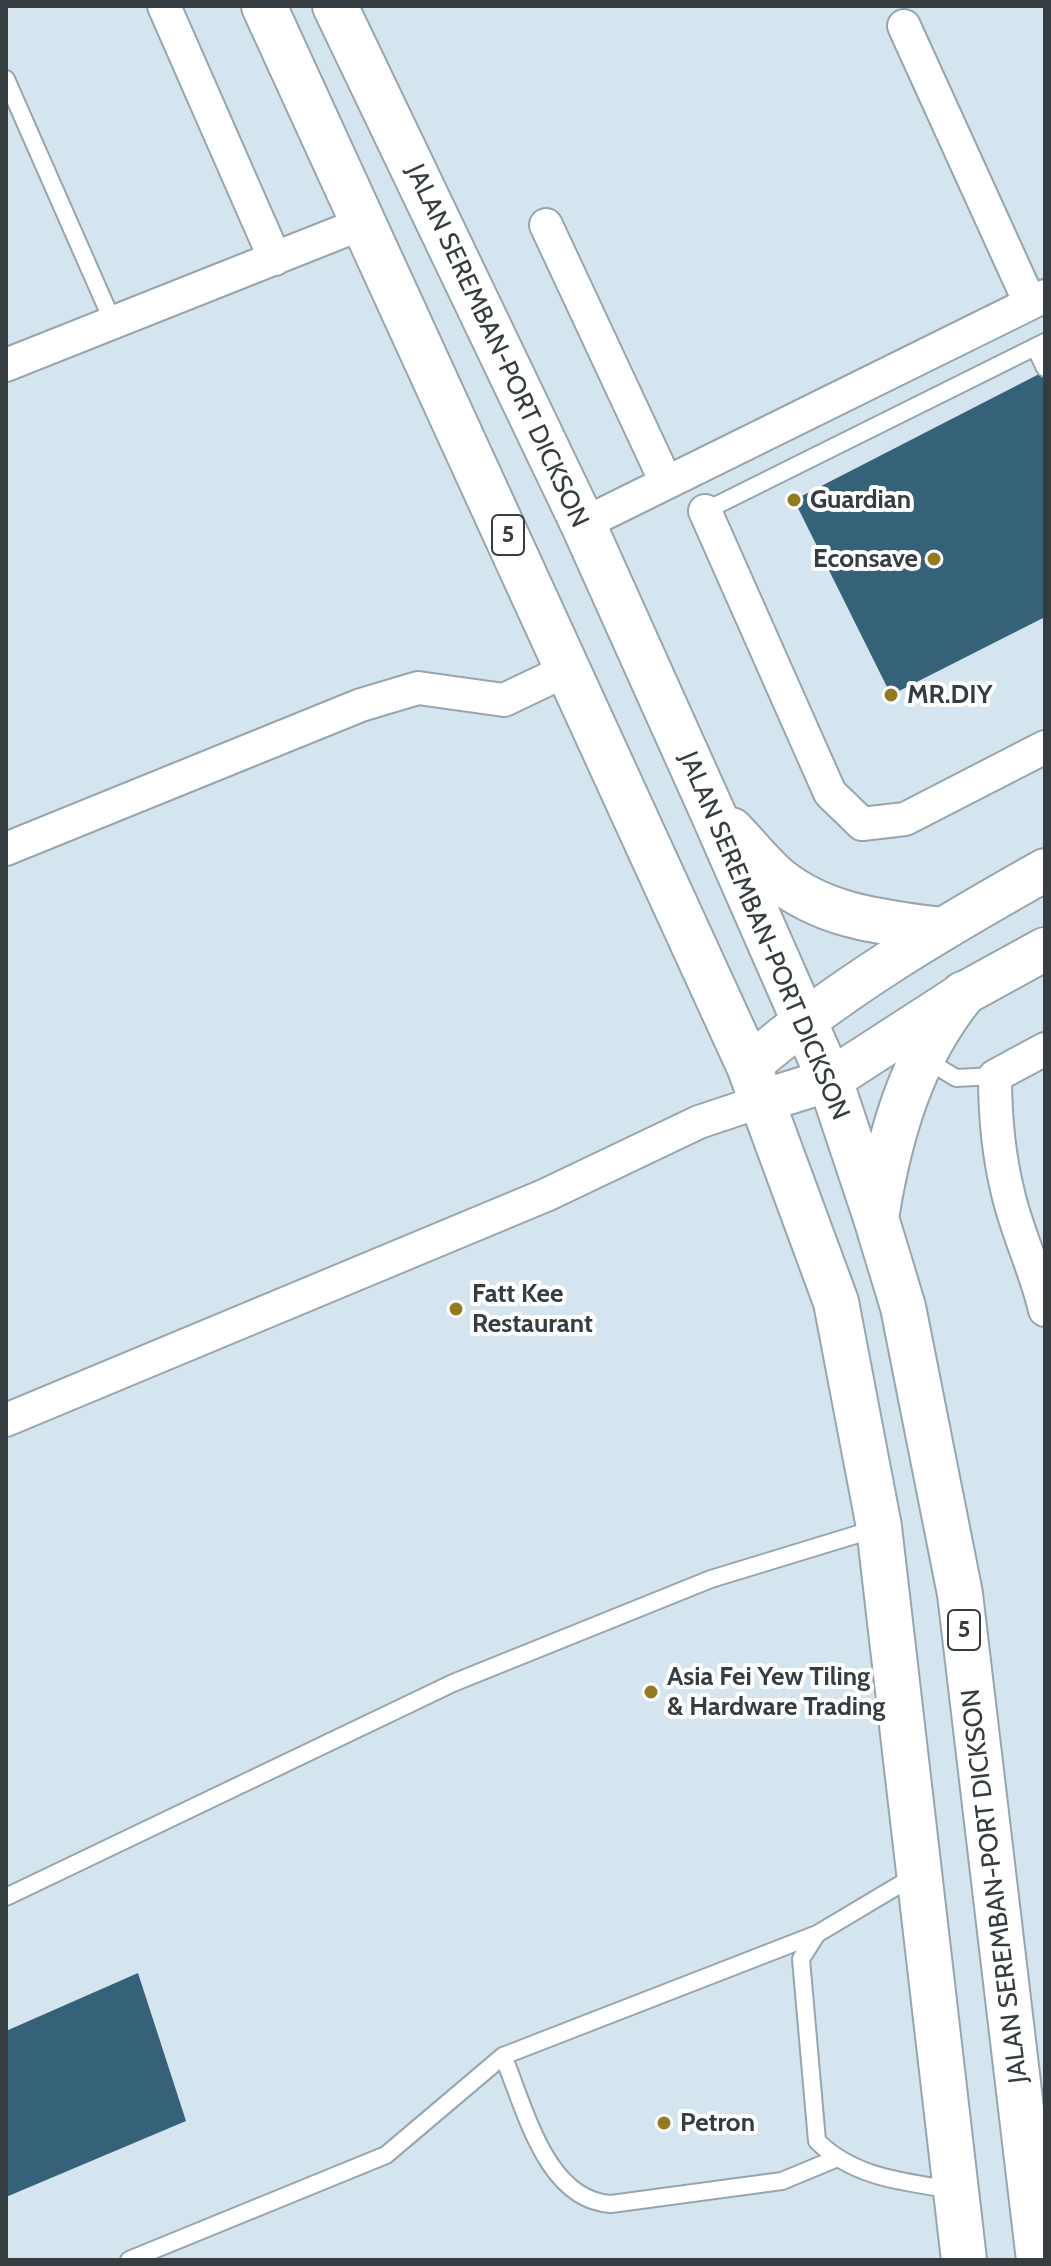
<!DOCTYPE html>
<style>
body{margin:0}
#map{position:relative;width:1051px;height:2266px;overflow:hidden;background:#d5e5ef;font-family:Cabin,sans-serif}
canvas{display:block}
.frame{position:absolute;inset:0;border:8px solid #363d40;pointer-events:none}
</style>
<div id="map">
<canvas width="1051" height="2266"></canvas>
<div class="frame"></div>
</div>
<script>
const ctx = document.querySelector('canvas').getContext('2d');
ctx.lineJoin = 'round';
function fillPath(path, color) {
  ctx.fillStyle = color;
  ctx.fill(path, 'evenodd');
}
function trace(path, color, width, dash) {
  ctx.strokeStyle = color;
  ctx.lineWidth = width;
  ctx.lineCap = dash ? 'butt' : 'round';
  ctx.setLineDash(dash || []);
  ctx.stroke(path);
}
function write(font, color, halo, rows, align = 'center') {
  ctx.font = font + ' Cabin,sans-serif';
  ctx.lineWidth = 8;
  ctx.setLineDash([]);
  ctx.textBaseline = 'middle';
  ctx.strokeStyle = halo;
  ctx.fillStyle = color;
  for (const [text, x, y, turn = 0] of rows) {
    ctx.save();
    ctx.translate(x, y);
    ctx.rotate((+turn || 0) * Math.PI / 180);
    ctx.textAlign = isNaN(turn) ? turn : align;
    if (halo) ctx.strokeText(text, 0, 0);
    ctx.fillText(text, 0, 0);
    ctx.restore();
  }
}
const building = new Path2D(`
 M1045,371V617L891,695L794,500Z
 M138,1973L186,2121L6,2197V2031Z`);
const service = new Path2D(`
 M6,79L112,320
 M1035,347L1045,368
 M705,511L1045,342
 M923,1058L956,1078L995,1076
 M916,1875L817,1934L801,1959L817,2141C854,2178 905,2182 954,2190
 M6,1897L453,1683L711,1579L878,1528
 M503,2056C525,2107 545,2200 611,2204L782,2181L835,2159
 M129,2260L386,2155L503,2056L817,1934`);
const minor = new Path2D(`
 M164,6L275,259
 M904,26L1030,303
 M546,225L666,482
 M6,365L366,222
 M705,511L830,793L862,824L905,819L1045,747
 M583,524L1045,296
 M6,849L361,705L418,688L504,700L569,669
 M1045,1049L995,1076C995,1117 998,1153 1008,1193C1017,1233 1036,1270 1045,1310
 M6,1420L546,1195L699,1122L762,1101`);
const tertiary = new Path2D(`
 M749,1066C839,988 942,928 1045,870
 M762,1101L830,1080L963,994L1045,949`);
const trunk = new Path2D(`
 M264,6L749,1066L836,1302L879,1527L964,2260
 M335,6L583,524L712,811L830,1080L876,1218L903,1307L960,1594L1039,2260
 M731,830C747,846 762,866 779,880C826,917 882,922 939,930
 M877,1212C890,1133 912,1057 963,994`);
const markers = [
 [794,500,8,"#937920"],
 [934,559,8,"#937920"],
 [891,695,8,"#937920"],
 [456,1309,8,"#937920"],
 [651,1692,8,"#937920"],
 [664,2123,8,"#937920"]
];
const shields = [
 [508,535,32],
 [964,1630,32]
];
const shieldNames = [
 ["5",508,535],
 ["5",964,1630]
];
const streetNames = [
 ["JALAN SEREMBAN-PORT DICKSON",497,346,65],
 ["JALAN SEREMBAN-PORT DICKSON",764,936,67],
 ["JALAN SEREMBAN-PORT DICKSON",995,1886,-97]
];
const poiNames = [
 ["Guardian",810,500],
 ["Econsave",918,559,"right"],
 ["MR.DIY",907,695],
 ["Fatt Kee",472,1294],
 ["Restaurant",472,1324],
 ["Asia Fei Yew Tiling",667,1677],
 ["& Hardware Trading",667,1707],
 ["Petron",680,2123]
];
fillPath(building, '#356179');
trace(service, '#96a5af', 20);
trace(minor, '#96a5af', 36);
trace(tertiary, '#96a5af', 46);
trace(trunk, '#96a5af', 48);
trace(service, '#fff', 16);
trace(minor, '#fff', 32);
trace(tertiary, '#fff', 42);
trace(trunk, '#fff', 44);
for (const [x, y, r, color] of markers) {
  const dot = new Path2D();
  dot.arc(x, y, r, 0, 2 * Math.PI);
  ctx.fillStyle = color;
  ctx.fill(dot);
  trace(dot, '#fff', 3);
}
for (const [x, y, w] of shields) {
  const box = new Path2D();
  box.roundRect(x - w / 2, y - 20, w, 40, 6);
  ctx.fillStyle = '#fff';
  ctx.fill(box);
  trace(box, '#363d40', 2);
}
write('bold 24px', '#363d40', null, shieldNames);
write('26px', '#363d40', '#fff', streetNames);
write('bold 26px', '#363d40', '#fff', poiNames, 'left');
</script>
